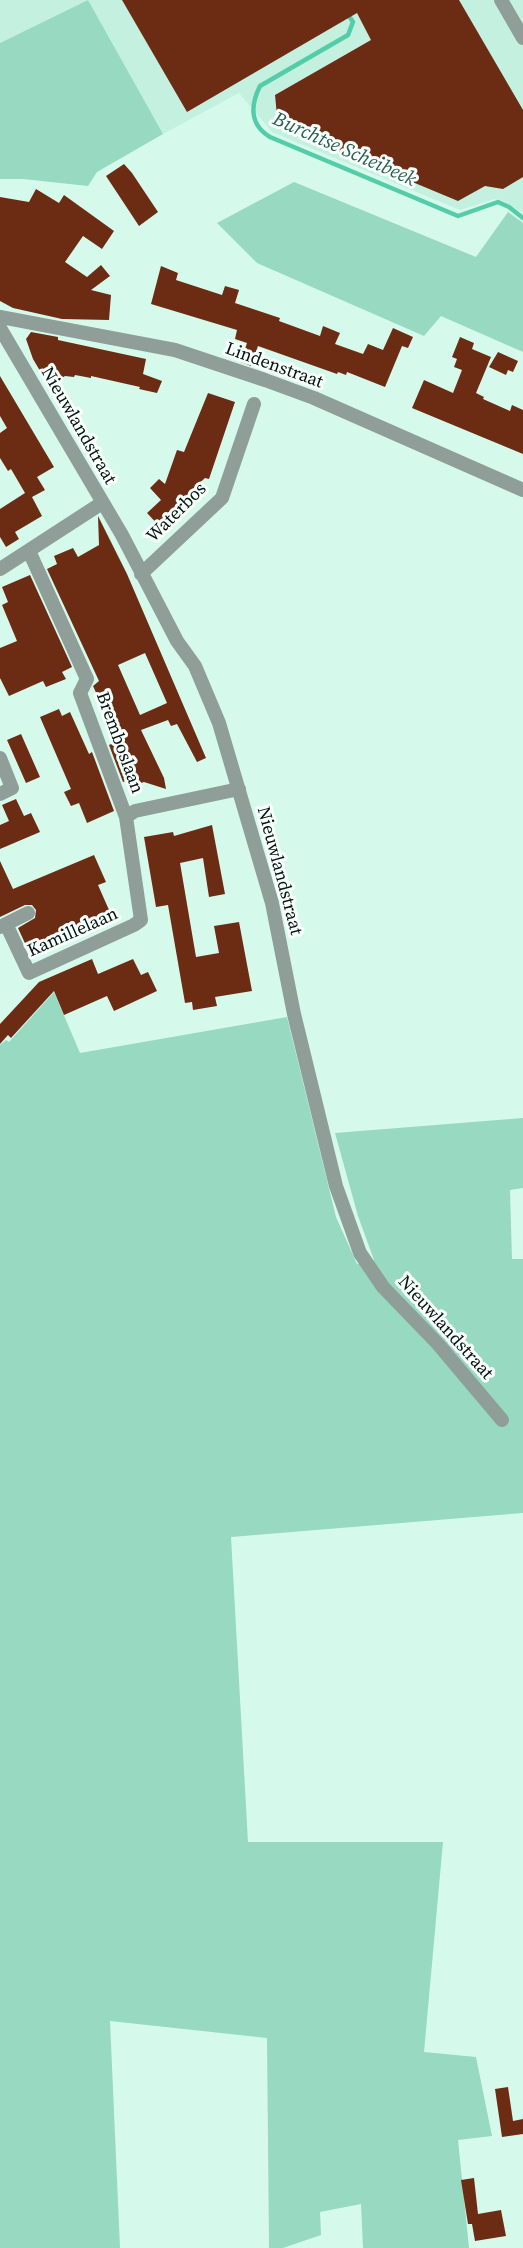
<!DOCTYPE html>
<style>
body{margin:0}
canvas{display:block;background:#d5faeb}
</style>
<canvas width="523" height="2248"></canvas>
<script>
const ctx = document.querySelector('canvas').getContext('2d');
ctx.lineJoin = 'round';
function fillPath(path, color) {
  ctx.fillStyle = color;
  ctx.fill(path, 'evenodd');
}
function trace(path, color, width, dash) {
  ctx.strokeStyle = color;
  ctx.lineWidth = width;
  ctx.lineCap = dash ? 'butt' : 'round';
  ctx.setLineDash(dash || []);
  ctx.stroke(path);
}
function write(font, color, halo, rows, align = 'center') {
  ctx.font = font + ' "Source Serif 4",serif';
  ctx.lineWidth = 6;
  ctx.setLineDash([]);
  ctx.textBaseline = 'middle';
  ctx.strokeStyle = halo;
  ctx.fillStyle = color;
  for (const [text, x, y, turn = 0] of rows) {
    ctx.save();
    ctx.translate(x, y);
    ctx.rotate((+turn || 0) * Math.PI / 180);
    ctx.textAlign = isNaN(turn) ? turn : align;
    if (halo) ctx.strokeText(text, 0, 0);
    ctx.fillText(text, 0, 0);
    ctx.restore();
  }
}
const built = new Path2D(`
 M0,0H523V213L501,200L494,199L460,210L272,132L239,93L163,134L88,0L0,43Z`);
const green = new Path2D(`
 M88,0L163,134L97,172L88,186L23,179H0V43Z
 M294,182L476,257L508,212L523,223V352L441,316L424,336L257,263L217,223Z
 M54,992L80,1053L287,1017L336,1217L357,1264L374,1260L358,1216L335,1133L523,1118V1188L510,1190L512,1259H523V1513L231,1537L248,1842H443L424,2052L476,2057L492,2136L458,2140L469,2248H363L361,2204L320,2212L321,2235L283,2248H269L267,2038L110,2021L120,2248H0V1045L6,1040L9,1042Z`);
const stream = new Path2D(`
 M347,13L353,22L348,35L260,86C250,106 250,125 270,137L458,216L498,202L509,207L523,218`);
const building = new Path2D(`
 M122,0H459L523,110V177L503,189L485,186L458,201L278,126L275,95L371,40L357,13L187,112Z
 M124,164L132,173L158,212L139,226L106,176Z
 M36,189L59,203L64,195L114,231L102,249L83,236L65,262L87,277L101,265L110,276L91,290L111,295L109,320L62,319L13,308L0,301V197L29,202Z
 M161,266L178,273L176,280L222,295L225,286L239,290L235,303L280,318L279,321L320,336L323,326L340,333L335,344L363,354L368,344L383,350L393,328L413,337L408,348L402,346L385,387L347,372L346,375L338,372L337,374L258,346L251,366L241,362L247,343L235,339L237,330L151,304Z
 M31,332L58,337V340L146,359L143,374L162,381L157,393L139,389L140,387L91,376V378L75,375L74,377L65,376L49,386L33,359L26,339Z
 M460,337L474,343L472,349L491,357L476,393L484,397L483,399L510,411L512,405L523,410V454L412,408L424,380L453,393L462,370L454,367L457,359L452,357Z
 M498,352L518,361L513,372L508,370L506,375L489,367Z
 M0,376L54,467L37,477L45,490L32,497L42,516L15,532L19,539L6,547L0,537V509L25,493L11,469L8,471L0,458V433L7,428L0,416Z
 M208,393L235,402L209,479L205,478L193,489L188,504L190,507L166,530L162,526L161,528L147,513L161,500L150,488L159,479L165,484L177,450L184,452Z
 M98,516L127,574L206,758L197,762L177,724L171,726L168,720L141,730L164,778L166,789L144,782L135,785L132,778L123,782L109,745L118,741L93,686L99,681L47,569L57,564L54,556L73,548L78,557L99,545ZM145,653L167,703L140,715L118,665Z
 M30,575L72,667L62,672L66,679L46,687L43,681L9,696L0,678V648L17,641L2,605L8,602L2,587Z
 M59,709L62,716L70,712L89,754L92,752L114,811L87,823L79,803L71,806L64,792L71,789L40,717Z
 M21,734L40,777L26,783L7,740Z
 M16,799L24,816L31,813L40,832L0,849V825L9,821L2,805Z
 M212,825L225,894L209,897L203,858L180,863L196,957L219,953L214,926L239,922L252,991L215,997L217,1006L193,1010L192,1002L185,1003L168,905L156,907L144,837L173,832L174,836Z
 M94,855L106,882L98,885L113,919L49,947L48,945L29,952L18,928L35,918L36,910L32,905H25L0,917V861L13,889Z
 M92,959L98,974L133,959L141,975L148,972L157,991L114,1011L107,996L64,1015L54,991L11,1038L8,1035L0,1044V1024L39,982Z
 M508,2087L513,2121L523,2119V2134L502,2137L495,2089Z
 M474,2178L478,2214L501,2210L506,2236L475,2241L472,2224H468L461,2180Z`);
const minor = new Path2D(`
 M501,0L523,38
 M0,317L175,350L265,380L314,398L523,490
 M0,328L122,535L177,641L195,666L219,723L272,903L294,1014L336,1186L360,1253L383,1287L438,1344L502,1420
 M29,551L87,679L80,693L126,817
 M0,569L102,503
 M141,574L222,498L254,404
 M0,758L12,788L0,794
 M6,924L28,913
 M0,927L6,924L29,973L134,925L141,920L126,817L135,811L239,789`);
const streetNames = [
 ["Lindenstraat",274,366,20],
 ["Nieuwlandstraat",78,426,60],
 ["Waterbos",177,513,-45],
 ["Bremboslaan",119,743,70],
 ["Nieuwlandstraat",279,871,75],
 ["Kamillelaan",73,933,-24],
 ["Nieuwlandstraat",445,1328,48]
];
const waterNames = [
 ["Burchtse Scheibeek",344,150,24]
];
fillPath(built, '#c3f0df');
fillPath(green, '#97d9c1');
trace(stream, '#52cda8', 4.5);
fillPath(building, '#6c2c14');
trace(minor, '#8f9e98', 14);
write('18px', '#06130e', '#f8fffc', streetNames);
write('italic 20px', '#2c5e4e', '#f8fffc', waterNames);
</script>
